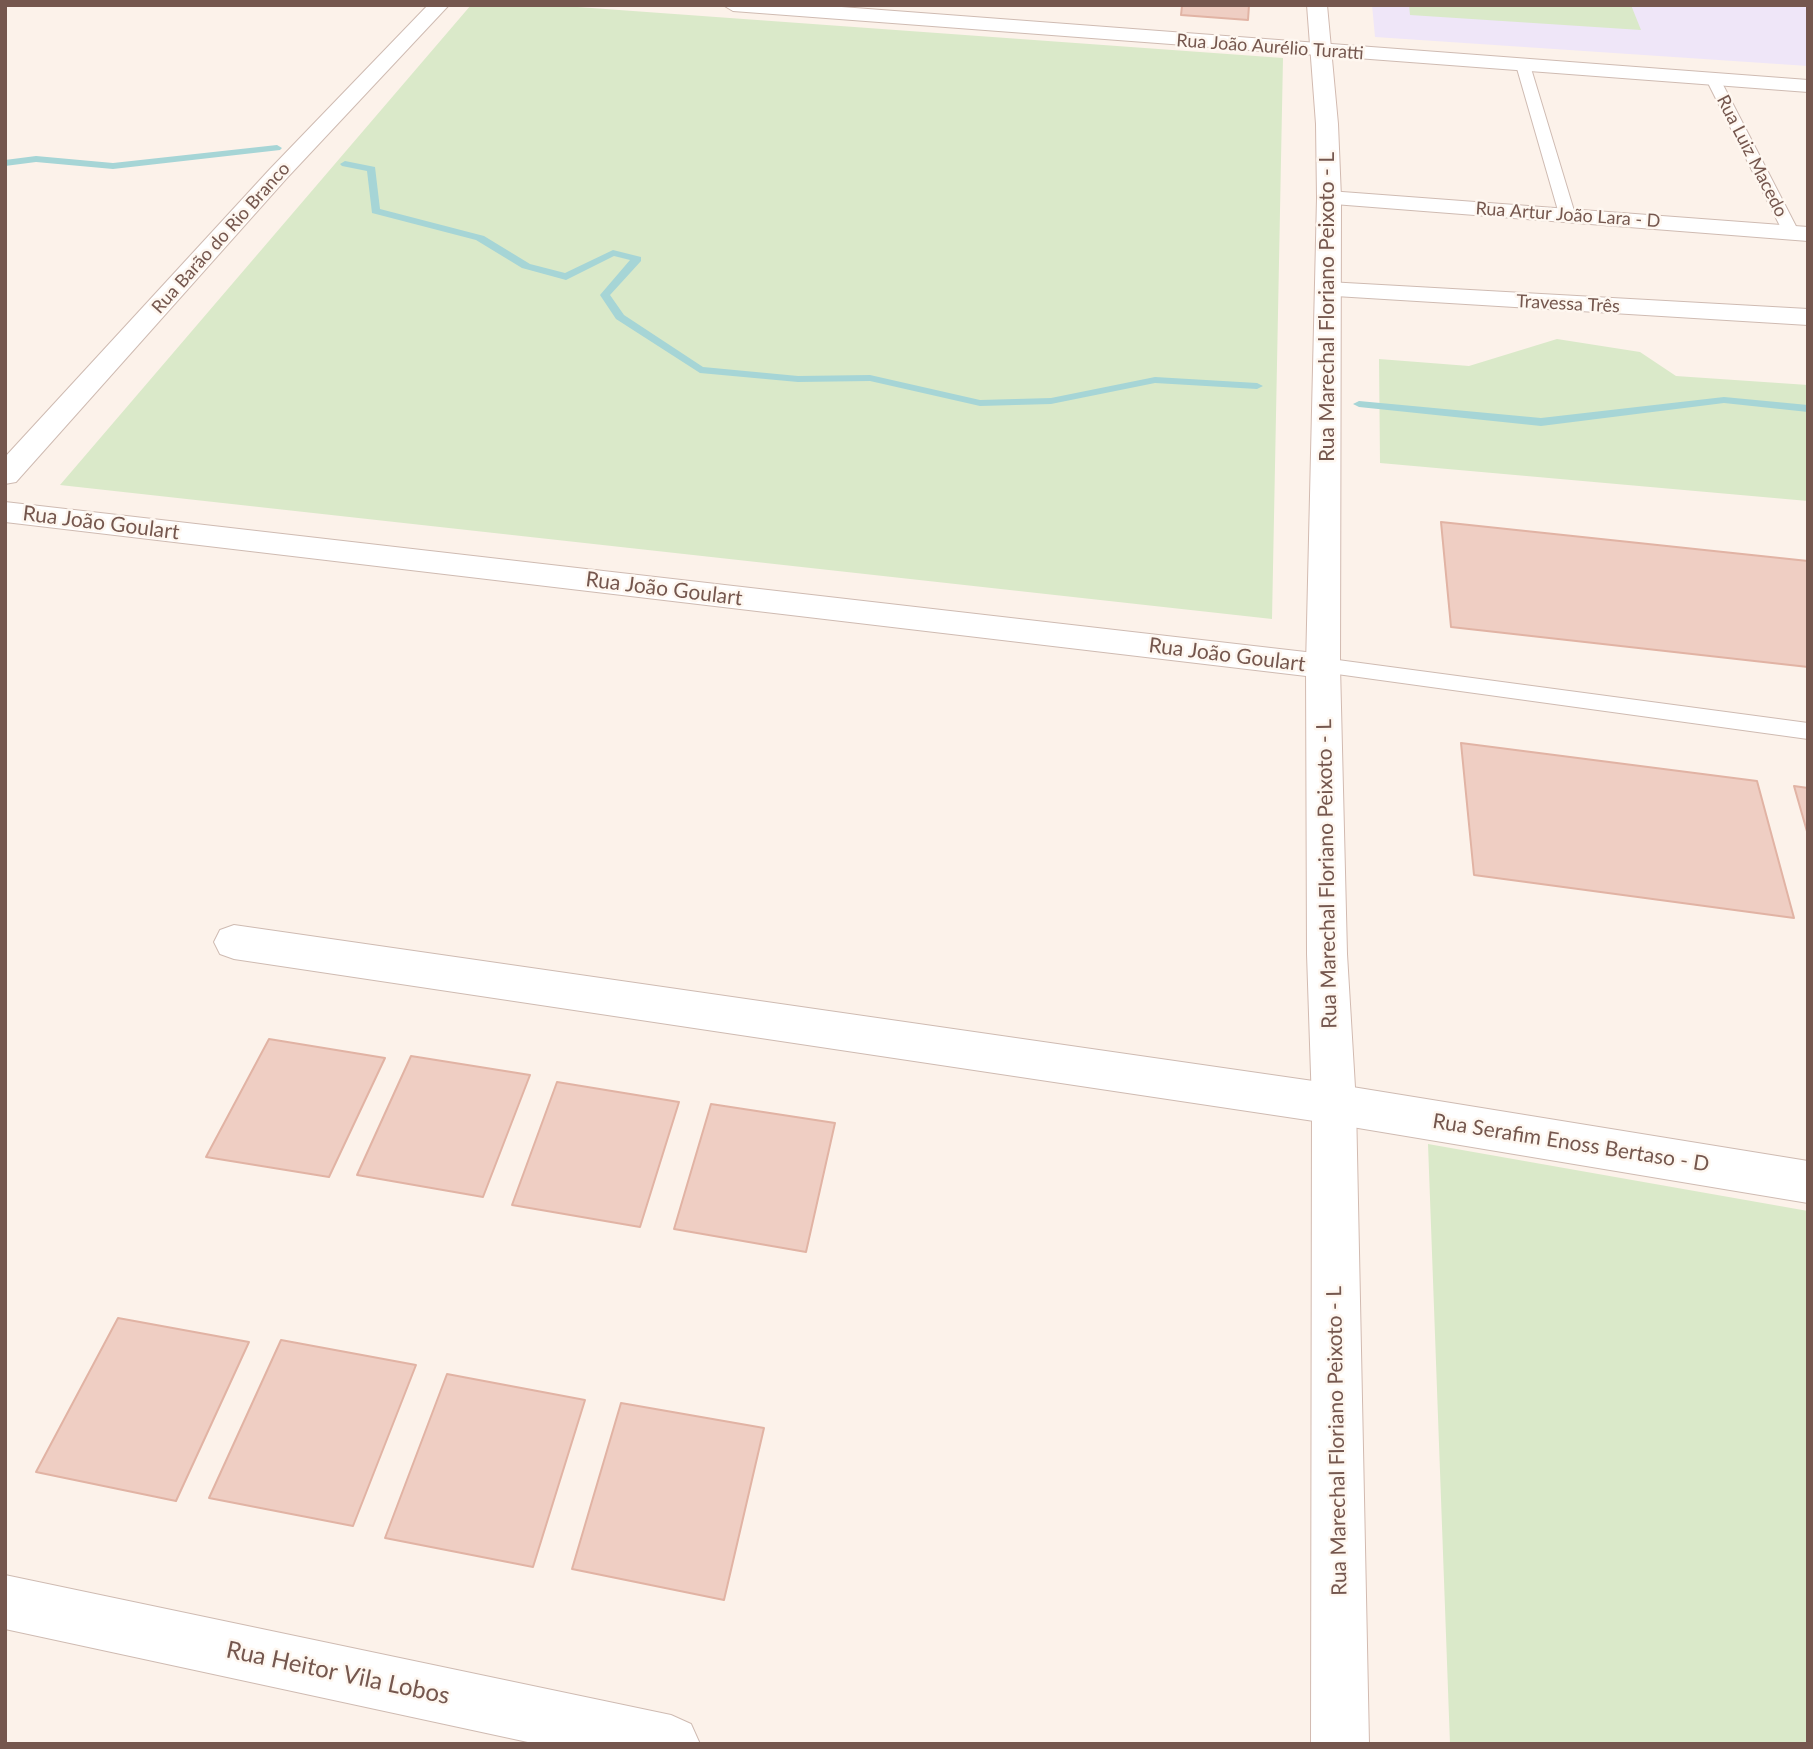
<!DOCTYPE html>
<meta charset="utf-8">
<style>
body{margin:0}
#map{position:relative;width:1813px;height:1749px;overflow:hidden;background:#fcf2ea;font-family:Lato,sans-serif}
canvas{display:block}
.frame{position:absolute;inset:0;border:7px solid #75574e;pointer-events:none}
</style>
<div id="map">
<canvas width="1813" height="1749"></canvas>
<div class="frame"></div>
</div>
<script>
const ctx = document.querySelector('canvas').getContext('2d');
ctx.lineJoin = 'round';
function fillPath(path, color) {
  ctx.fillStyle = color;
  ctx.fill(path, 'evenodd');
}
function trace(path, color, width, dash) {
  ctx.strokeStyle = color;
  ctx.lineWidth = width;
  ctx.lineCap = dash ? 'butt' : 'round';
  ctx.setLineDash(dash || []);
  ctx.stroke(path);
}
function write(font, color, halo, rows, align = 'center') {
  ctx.font = font + ' Lato,sans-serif';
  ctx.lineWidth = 5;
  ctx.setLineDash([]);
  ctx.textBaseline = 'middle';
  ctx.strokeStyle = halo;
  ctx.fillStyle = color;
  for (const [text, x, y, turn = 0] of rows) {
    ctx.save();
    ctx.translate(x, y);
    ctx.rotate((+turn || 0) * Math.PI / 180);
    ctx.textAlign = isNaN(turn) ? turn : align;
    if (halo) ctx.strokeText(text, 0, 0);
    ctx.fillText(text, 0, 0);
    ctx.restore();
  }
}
const education = new Path2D(`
 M1372,5H1808V66L1375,37Z`);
const green = new Path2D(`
 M471,5H550L1283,58L1272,619L60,485Z
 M1409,5H1631L1641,30L1410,15Z
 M1557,339L1640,352L1676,376L1808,385V501L1380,463L1379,359L1469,366Z
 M1428,1144L1808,1211V1744H1450Z`);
const stream = new Path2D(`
 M277,145L282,148L280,150L113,169L36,162L5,166V160L36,156L113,163Z
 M345,161L375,167L380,209L484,236L530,264L565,273L613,250L641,257V261L610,295L624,315L703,367L798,376L870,375L980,400L1051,398L1155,377L1257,383L1263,386L1257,389L1155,383L1051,404L980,406L870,381L798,382L700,373L616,319L600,295L630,260L614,256L566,280L522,268L476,240L372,213L367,171L342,166L340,164Z
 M1724,397L1808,405V412L1724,403L1541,426L1359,407L1353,404L1359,401L1541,418Z`);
const building = new Path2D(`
 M1170,5H1249L1248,20L1181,15L1182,6Z
 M1441,522L1808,561V667L1451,627Z
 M1461,743L1757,781L1794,918L1474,875Z
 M1794,786L1808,788V835Z
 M269,1039L385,1058L329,1177L206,1157Z
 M411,1056L530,1075L483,1197L357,1175Z
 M557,1082L679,1102L640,1227L512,1205Z
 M711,1104L835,1123L806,1252L674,1229Z
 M118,1318L249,1342L176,1501L36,1472Z
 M281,1340L416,1365L353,1526L209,1498Z
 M447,1374L585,1400L533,1567L385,1538Z
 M621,1403L764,1428L724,1600L572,1569Z`);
const lane = new Path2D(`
 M1523,61L1530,65L1575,214L1572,217H1562L1559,214L1516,65Z
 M1708,76L1720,79L1799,232L1797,235H1785L1783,232L1706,79Z
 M1323,658L1808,723V739L1315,671L1312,666L1315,661Z`);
const street = new Path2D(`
 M428,5H449L286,179L16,482L5,484V457L270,169Z
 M723,5H815L1808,80V92L733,11Z
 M1329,191L1808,227V241L1321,203L1317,198L1321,193Z
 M1328,282L1808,309V325L1319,295L1315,290L1319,285Z
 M5,502L1323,654L1335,658L1340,666L1335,674L1323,678L5,522Z
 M234,925L1334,1084L1808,1161V1203L1334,1124L234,959L220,954L214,942L220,930Z
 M5,1575L671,1715L691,1724L700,1744H537L5,1629Z`);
const secondary = new Path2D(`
 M1307,5H1327L1338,124L1341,198L1340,666L1347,954L1356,1104L1369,1744H1311L1312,1104L1307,954L1306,666L1317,198L1316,124Z`);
const farStreetnames = [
 ["Rua João Aurélio Turatti",1270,47,4],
 ["Rua Luiz Macedo",1752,156,63],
 ["Rua Artur João Lara - D",1568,215,4],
 ["Rua Barão do Rio Branco",221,238,-48],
 ["Travessa Três",1568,304,3]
];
const streetNames = [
 ["Rua Marechal Floriano Peixoto - L",1327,307,-90],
 ["Rua João Goulart",101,523,7],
 ["Rua João Goulart",664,589,7],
 ["Rua João Goulart",1227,655,7],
 ["Rua Marechal Floriano Peixoto - L",1327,874,-91],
 ["Rua Serafim Enoss Bertaso - D",1571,1143,9],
 ["Rua Marechal Floriano Peixoto - L",1337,1441,-91]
];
const nearStreetnames = [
 ["Rua Heitor Vila Lobos",338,1673,12]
];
fillPath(education, '#efe6f8');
fillPath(green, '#dae9c9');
fillPath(stream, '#a6d5d6');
fillPath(building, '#efcec3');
trace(building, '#e1b3a4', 2);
trace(lane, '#cfbbb2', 2);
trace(street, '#cfbbb2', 2);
trace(secondary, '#d2bab0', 2);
fillPath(lane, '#fff');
fillPath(street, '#fff');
fillPath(secondary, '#fff');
write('18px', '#75574e', '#fef7f0', farStreetnames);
write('21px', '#75574e', '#fef7f0', streetNames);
write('24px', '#75574e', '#fef7f0', nearStreetnames);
</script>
